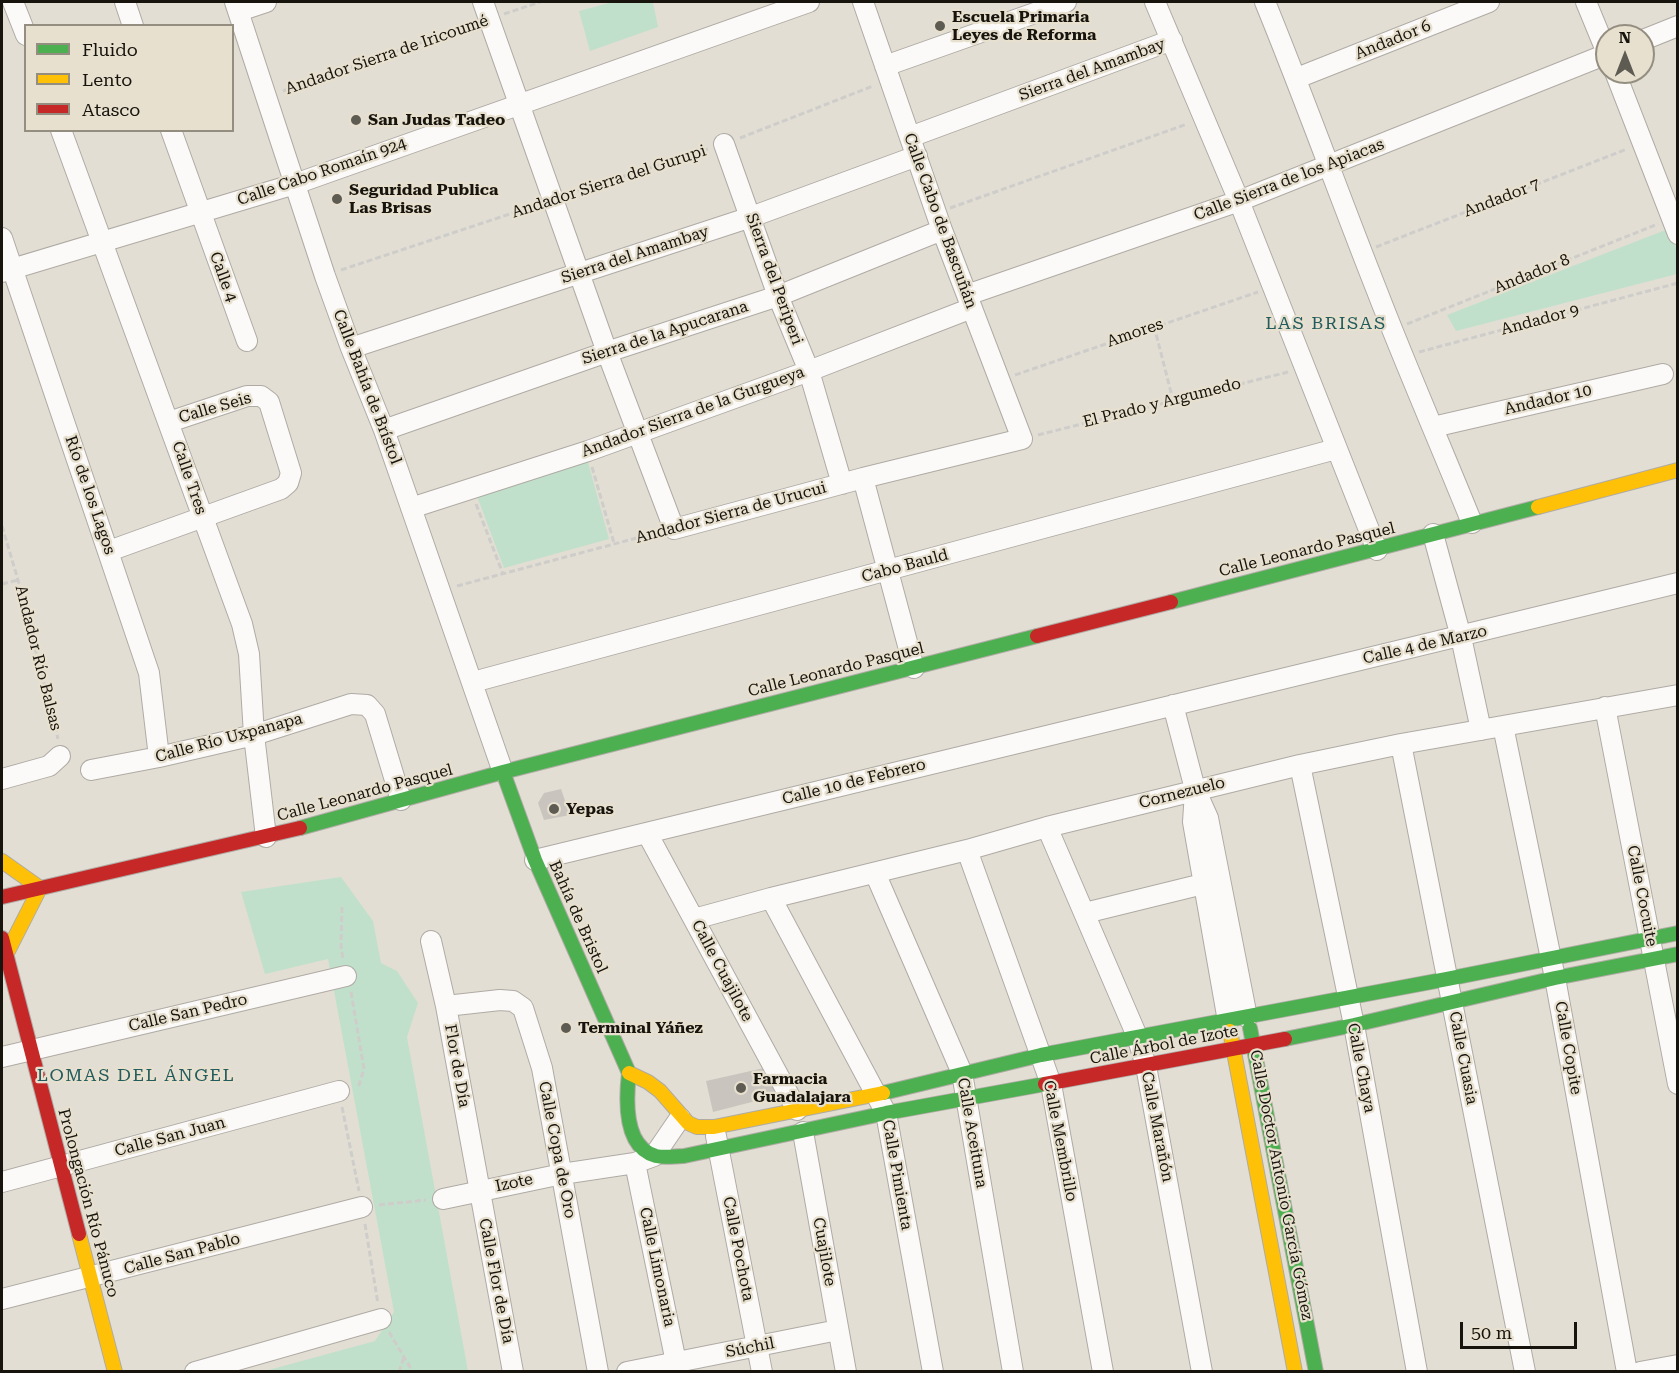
<!DOCTYPE html>
<meta charset="utf-8">
<style>
body{margin:0}
#map{position:relative;width:1679px;height:1373px;overflow:hidden;background:#e2ded4;font-family:"Roboto Serif",serif}
canvas{display:block}
.frame{position:absolute;inset:0;border:3px solid #17140e;pointer-events:none}
.legend{position:absolute;left:24px;top:24px;width:210px;height:108px;box-sizing:border-box;background:#e8e0ce;border:2px solid #948e81;margin:0;padding:8px 10px;list-style:none;font-size:18px;color:#17140e}
.legend li{display:flex;align-items:center;gap:12px;height:30px}
.legend b{width:30px;border:2px solid #948e81}
.north{position:absolute;left:1595px;top:24px;width:60px;height:60px;box-sizing:border-box;background:#e8e0ce;border:2px solid #948e81;border-radius:50%;rotate:0deg;font-size:16px;font-weight:700;line-height:24px;text-align:center;color:#17140e}
.north::after{content:'';display:block;margin:auto;width:21px;height:27px;background:#5e5b53;clip-path:polygon(50% 0,100% 100%,50% 72%,0 100%)}
.scale{position:absolute;left:1460px;top:1322px;width:117px;height:27px;box-sizing:border-box;border:3px solid #17140e;border-top:0;padding-left:8px;font-size:18px;line-height:21px;white-space:nowrap;color:#17140e;-webkit-text-stroke:4px #e8e0ce;paint-order:stroke}
</style>
<div id="map">
<canvas width="1679" height="1373"></canvas>
<div class="frame"></div>
<ul class="legend">
<li><b style="height:8px;background:#4caf50"></b>Fluido</li>
<li><b style="height:8px;background:#ffc107"></b>Lento</li>
<li><b style="height:8px;background:#c62828"></b>Atasco</li>
</ul>
<div class="north">N</div>
<div class="scale">50 m</div>
</div>
<script>
const ctx = document.querySelector('canvas').getContext('2d');
ctx.lineJoin = 'round';
function fillPath(path, color) {
  ctx.fillStyle = color;
  ctx.fill(path, 'evenodd');
}
function trace(path, color, width, dash) {
  ctx.strokeStyle = color;
  ctx.lineWidth = width;
  ctx.lineCap = dash ? 'butt' : 'round';
  ctx.setLineDash(dash || []);
  ctx.stroke(path);
}
function write(font, color, halo, rows, align = 'center') {
  ctx.font = font + ' "Roboto Serif",serif';
  ctx.lineWidth = 4.5;
  ctx.setLineDash([]);
  ctx.textBaseline = 'middle';
  ctx.strokeStyle = halo;
  ctx.fillStyle = color;
  for (const [text, x, y, turn = 0] of rows) {
    ctx.save();
    ctx.translate(x, y);
    ctx.rotate((+turn || 0) * Math.PI / 180);
    ctx.textAlign = isNaN(turn) ? turn : align;
    if (halo) ctx.strokeText(text, 0, 0);
    ctx.fillText(text, 0, 0);
    ctx.restore();
  }
}
const green = new Path2D(`
 M613,2H653L658,27L590,51L579,11Z
 M1668,229L1677,250V274L1456,331L1447,315Z
 M586,455L609,539L504,568L475,491Z
 M341,877L373,921L381,963L397,971L418,1003L407,1037L468,1371H265L375,1341L394,1312L328,959L265,974L241,892Z`);
const building = new Path2D(`
 M561,789L570,815L544,820L538,803L544,793Z
 M764,1068L779,1095L713,1112L706,1081Z`);
const path = new Path2D(`
 M504,14L540,2
 M283,91L472,25
 M740,138L873,86
 M569,194L708,149
 M950,208L1187,124
 M1376,247L1627,149
 M341,270L537,205
 M1407,324L1658,224
 M1154,326L1173,400
 M1419,352L1678,283
 M1015,375L1258,292
 M1038,435L1288,372
 M592,467L614,543
 M476,504L503,574
 M2,526L18,580L58,739
 M2,584L18,580
 M457,586L659,532
 M342,907L341,945L343,960
 M351,992L364,1069L359,1085L356,1086
 M342,1107L359,1191
 M379,1205L426,1200
 M365,1224L378,1304
 M389,1332L413,1372
 M399,1372L404,1357`);
const street = new Path2D(`
 M13,2L26,35
 M125,2L133,26
 M235,2L325,276L351,348L384,430L503,772
 M483,2L607,352L674,529L863,478L1022,439L942,230L863,2
 M1155,2L1239,201L1377,550
 M1265,2C1304,97 1339,195 1377,291C1407,369 1441,446 1472,523
 M1586,2L1607,53
 M239,11L266,2
 M1643,40L1678,26
 M885,66L1066,2
 M1615,72L1678,234
 M1297,78L1489,2
 M61,130L242,624L249,654L254,735L266,837
 M171,130L247,341
 M910,137L1172,40
 M724,144L778,296L809,371L842,484
 M2,238L149,673L159,757
 M2,272L295,184L809,2
 M967,295L1239,201L1607,54
 M351,348L751,217L917,156
 M1433,427L1663,374
 M384,430L607,352L778,296L942,230
 M863,478L914,668
 M411,508L588,451L809,371L972,308
 M1433,534L1461,637L1481,730
 M109,551L281,489L288,483L291,473L269,402L261,396H247L169,422
 M473,682L1336,449
 M1173,705L1195,789L1208,818L1247,1017
 M1605,707L1678,1084
 M1503,726L1555,978L1627,1372
 M1401,744L1525,1372
 M1300,765L1354,1025L1417,1372
 M91,770L159,757L254,735L351,704L367,705L375,714L401,800
 M2,779L49,766L60,756
 M1195,792L1193,822L1228,1021
 M1047,827L1137,1036L1146,1066L1202,1372
 M647,833L797,1110
 M967,850L1051,1084L1103,1372
 M535,860L1678,583
 M875,873L962,1073L1013,1372
 M771,898L886,1113L933,1372
 M1085,913L1203,884
 M694,919L771,898L967,850L1047,827L1300,765L1401,744L1678,695
 M431,941L446,1006L513,1372
 M446,1006L500,1000L513,1001L523,1008L542,1068L598,1372
 M2,1057L346,976
 M803,1132L846,1372
 M716,1136L762,1372
 M635,1163L678,1372
 M2,1182L339,1091
 M443,1199L562,1174L635,1163L654,1156L680,1118
 M2,1299L362,1207
 M195,1372L381,1319
 M627,1372L838,1330
 M1640,1372L1678,1365`);
const fast = new Path2D(`
 M1171,602L1538,507
 M503,772L535,860L629,1073C626,1099 623,1147 656,1156C665,1158 675,1156 684,1156L886,1113L1045,1084
 M300,828L503,772L1037,636
 M1250,1028L1316,1372
 M1285,1039L1354,1025L1555,978L1678,954
 M883,1093L1041,1055L1447,979L1678,933`);
const slow = new Path2D(`
 M1538,507L1678,470
 M2,861L40,888L7,953L2,950
 M1230,1031L1295,1372
 M629,1073L648,1082L660,1091L688,1123L697,1127H714L883,1093
 M79,1234L115,1372`);
const jam = new Path2D(`
 M1037,636L1171,602
 M2,897L300,828
 M2,938L79,1234
 M1045,1084L1285,1039`);
const markers = [
 [940,26,6,"#5e5b53"],
 [356,120,6,"#5e5b53"],
 [337,199,6,"#5e5b53"],
 [554,809,6,"#5e5b53"],
 [566,1028,6,"#5e5b53"],
 [741,1088,6,"#5e5b53"]
];
const poiNames = [
 ["Escuela Primaria",952,17],
 ["Leyes de Reforma",952,35],
 ["San Judas Tadeo",368,120],
 ["Seguridad Publica",349,190],
 ["Las Brisas",349,208],
 ["Yepas",566,809],
 ["Terminal Yáñez",578,1028],
 ["Farmacia",753,1079],
 ["Guadalajara",753,1097]
];
const streetNames = [
 ["Andador 6",1393,40,-22],
 ["Andador Sierra de Iricoumé",387,55,-19],
 ["Sierra del Amambay",1092,70,-20],
 ["Calle Cabo Romaín 924",322,172,-19],
 ["Calle Sierra de los Apiacas",1289,180,-21],
 ["Andador Sierra del Gurupi",609,182,-18],
 ["Andador 7",1502,198,-21],
 ["Calle Cabo de Bascuñán",940,221,70],
 ["Sierra del Amambay",635,255,-18],
 ["Andador 8",1532,274,-22],
 ["Calle 4",223,277,70],
 ["Sierra del Periperi",774,279,70],
 ["Andador 9",1540,320,-15],
 ["Sierra de la Apucarana",665,333,-18],
 ["Amores",1135,333,-19],
 ["Calle Bahía de Brístol",367,387,69],
 ["Andador 10",1548,400,-13],
 ["El Prado y Argumedo",1162,403,-14],
 ["Calle Seis",215,408,-16],
 ["Andador Sierra de la Gurgueya",693,412,-20],
 ["Calle Tres",189,478,71],
 ["Río de los Lagos",90,495,71],
 ["Andador Sierra de Urucui",731,513,-15],
 ["Calle Leonardo Pasquel",1307,550,-14],
 ["Cabo Bauld",905,566,-15],
 ["Calle 4 de Marzo",1425,645,-13],
 ["Andador Río Balsas",38,658,76],
 ["Calle Leonardo Pasquel",836,670,-14],
 ["Calle Río Uxpanapa",229,738,-15],
 ["Calle 10 de Febrero",854,782,-14],
 ["Calle Leonardo Pasquel",365,793,-15],
 ["Cornezuelo",1182,793,-14],
 ["Calle Cocuite",1642,896,79],
 ["Bahía de Bristol",578,917,66],
 ["Calle Cuajilote",722,971,62],
 ["Calle San Pedro",188,1013,-13],
 ["Calle Árbol de Izote",1164,1045,-11],
 ["Calle Copite",1568,1048,80],
 ["Calle Cuasia",1463,1058,79],
 ["Flor de Día",457,1066,80],
 ["Calle Chaya",1361,1068,79],
 ["Calle Marañón",1157,1127,79],
 ["Calle Aceituna",972,1133,80],
 ["Calle San Juan",170,1137,-15],
 ["Calle Membrillo",1060,1141,79],
 ["Calle Copa de Oro",557,1150,79],
 ["Calle Pimienta",897,1175,80],
 ["Izote",514,1183,-12],
 ["Calle Doctor Antonio García Gómez",1281,1185,79],
 ["Prolongación Río Pánuco",88,1203,75],
 ["Calle Pochota",738,1249,79],
 ["Cuajilote",824,1252,80],
 ["Calle San Pablo",182,1254,-15],
 ["Calle Limonaria",657,1267,78],
 ["Calle Flor de Día",496,1281,79],
 ["Súchil",750,1348,-11]
];
const neighbourhoodNames = [
 ["LAS BRISAS",1326,324],
 ["LOMAS DEL ÁNGEL",136,1076]
];
fillPath(green, '#c1e0cb');
fillPath(building, '#c9c5be');
trace(street, '#afaba4', 22);
trace(fast, '#afaba4', 16);
trace(slow, '#afaba4', 16);
trace(jam, '#afaba4', 16);
trace(path, '#cecdca', 3, [6, 3]);
trace(street, '#fbfaf9', 20);
trace(fast, '#4caf50', 14);
trace(slow, '#ffc107', 14);
trace(jam, '#c62828', 14);
for (const [x, y, r, color] of markers) {
  const dot = new Path2D();
  dot.arc(x, y, r, 0, 2 * Math.PI);
  ctx.fillStyle = color;
  ctx.fill(dot);
  trace(dot, '#e8e0ce', 2);
}
write('bold 16px', '#17140e', '#e8e0ce', poiNames, 'left');
write('16px', '#17140e', '#e8e0ce', streetNames);
ctx.letterSpacing = '1.5px';
write('18px', '#225c5e', '#e8e0ce', neighbourhoodNames);
ctx.letterSpacing = '0px';
</script>
